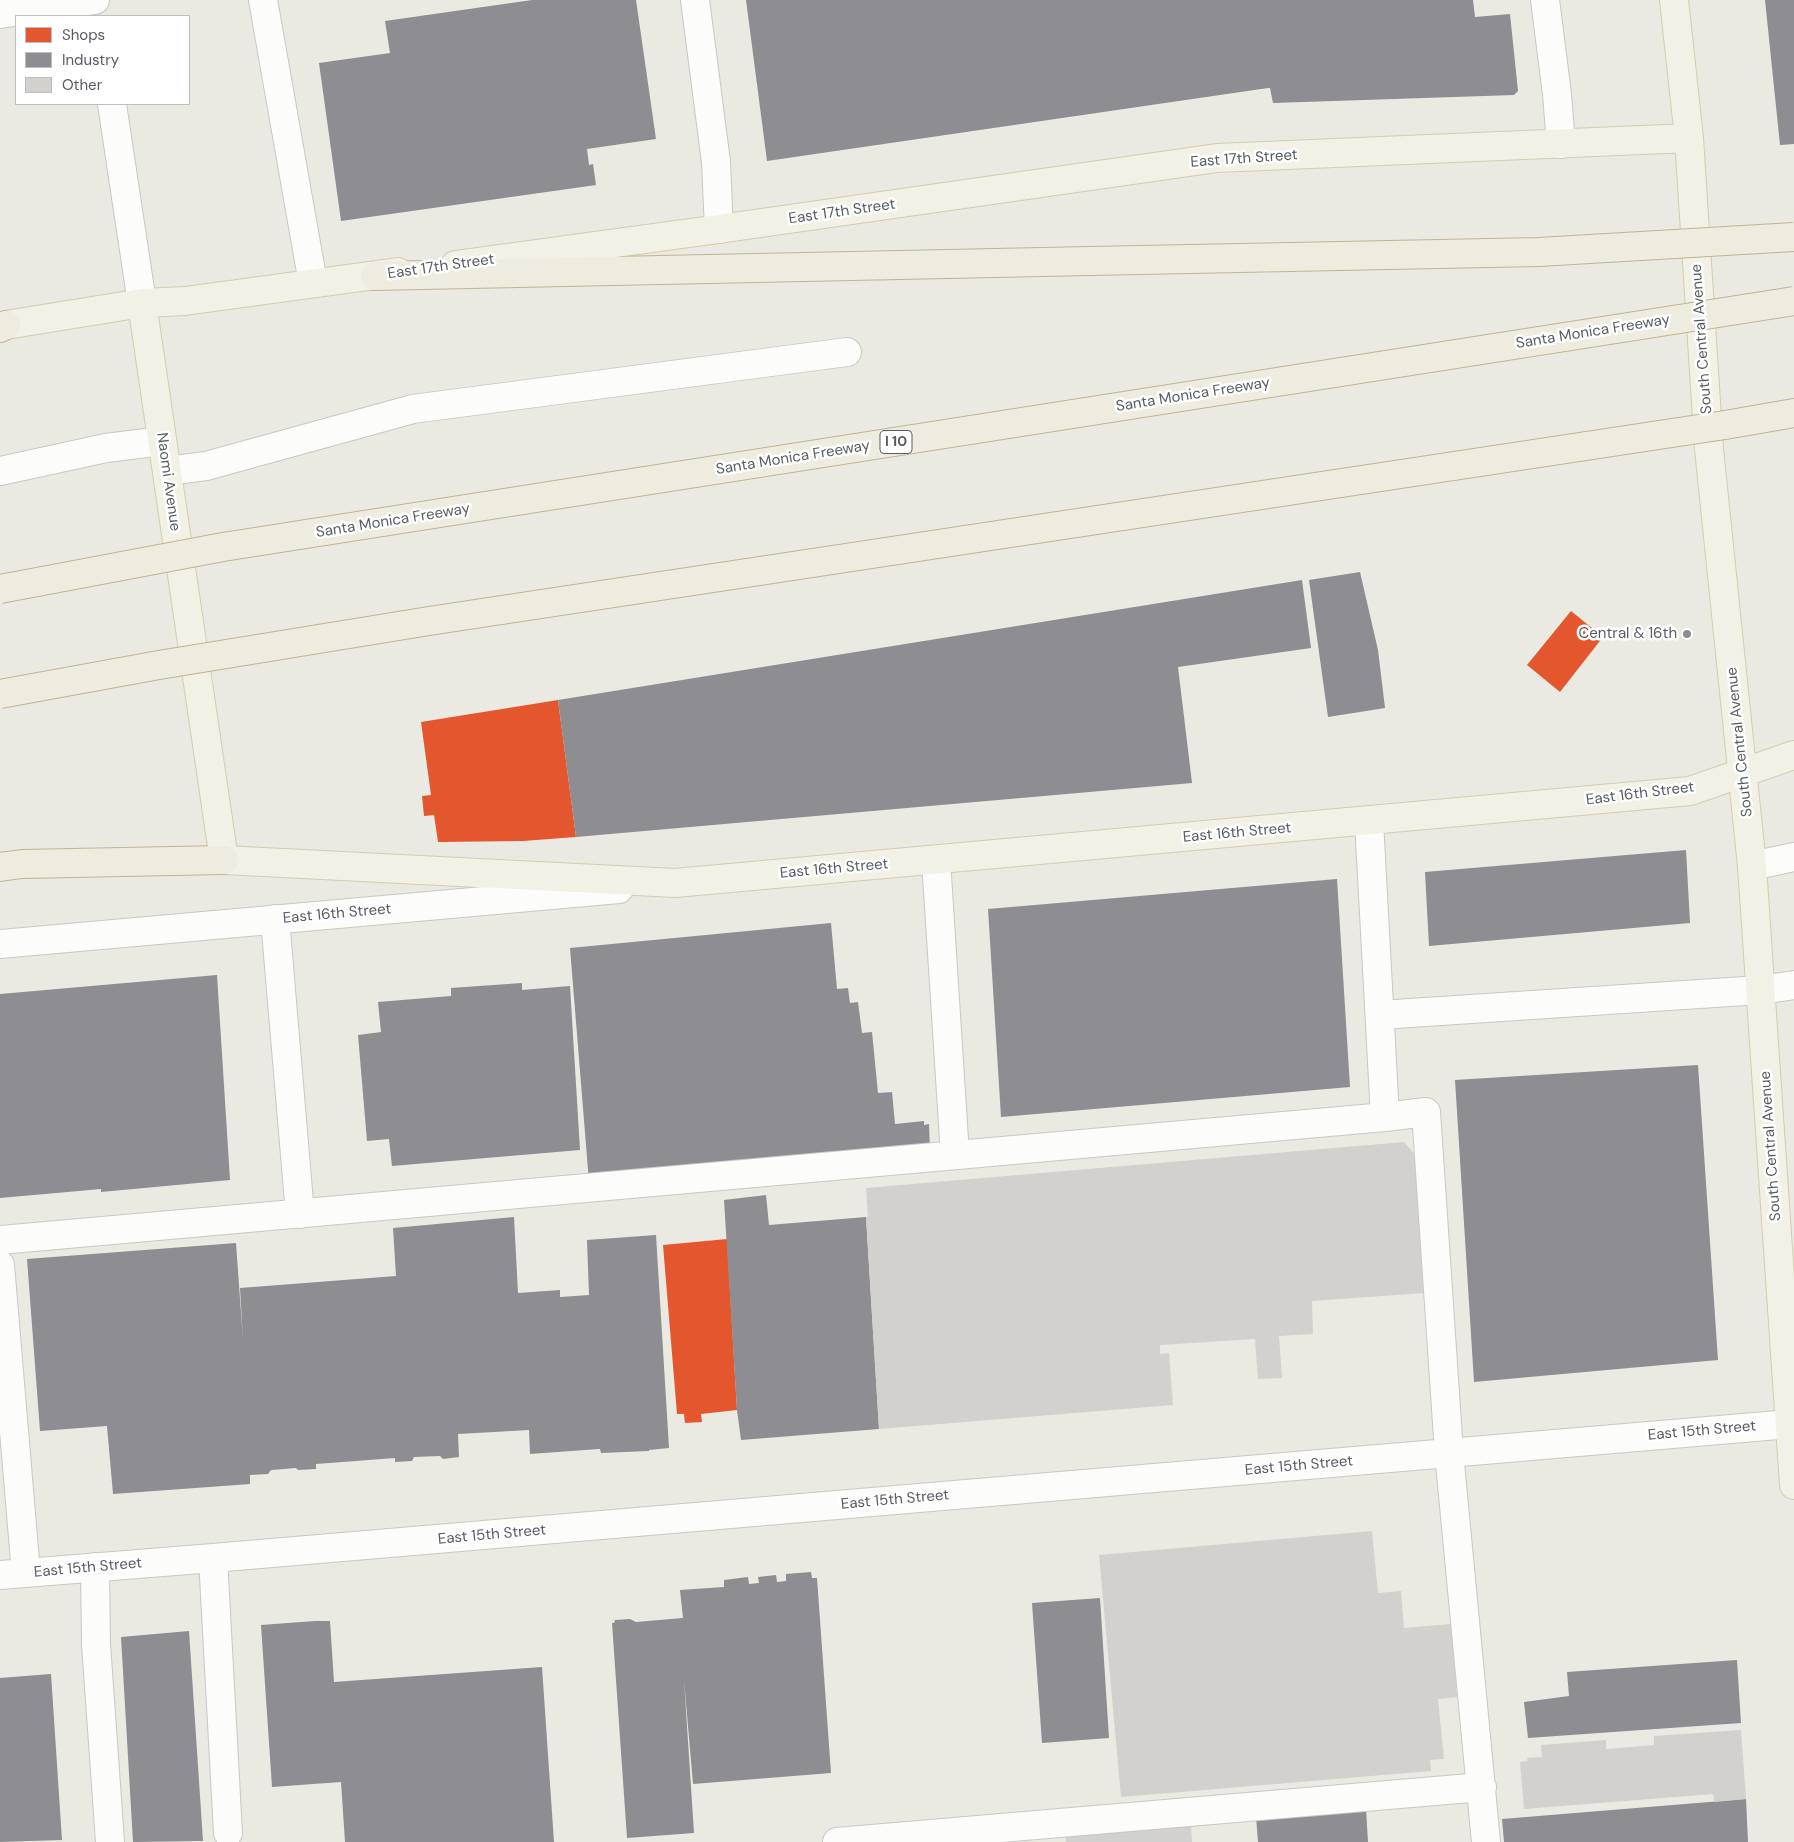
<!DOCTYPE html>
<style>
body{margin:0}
#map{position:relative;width:1794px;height:1842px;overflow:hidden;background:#eae9e2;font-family:"DM Sans",sans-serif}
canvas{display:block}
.legend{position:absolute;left:15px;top:15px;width:175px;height:90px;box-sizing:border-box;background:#fff;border:1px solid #bcbec0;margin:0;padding:6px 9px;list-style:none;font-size:15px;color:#585c62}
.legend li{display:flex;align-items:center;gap:10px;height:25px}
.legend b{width:25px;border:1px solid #bcbec0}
</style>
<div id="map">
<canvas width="1794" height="1842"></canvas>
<ul class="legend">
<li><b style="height:14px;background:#e4572e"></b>Shops</li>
<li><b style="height:14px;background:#8d8d92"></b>Industry</li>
<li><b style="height:14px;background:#d3d1ce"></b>Other</li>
</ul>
</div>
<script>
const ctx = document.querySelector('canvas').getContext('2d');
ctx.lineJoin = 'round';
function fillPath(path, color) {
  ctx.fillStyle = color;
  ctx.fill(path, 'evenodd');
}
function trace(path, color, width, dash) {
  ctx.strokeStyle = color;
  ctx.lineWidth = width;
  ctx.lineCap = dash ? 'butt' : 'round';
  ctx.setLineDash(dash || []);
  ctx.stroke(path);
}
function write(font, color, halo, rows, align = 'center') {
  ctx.font = font + ' "DM Sans",sans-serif';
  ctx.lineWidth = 5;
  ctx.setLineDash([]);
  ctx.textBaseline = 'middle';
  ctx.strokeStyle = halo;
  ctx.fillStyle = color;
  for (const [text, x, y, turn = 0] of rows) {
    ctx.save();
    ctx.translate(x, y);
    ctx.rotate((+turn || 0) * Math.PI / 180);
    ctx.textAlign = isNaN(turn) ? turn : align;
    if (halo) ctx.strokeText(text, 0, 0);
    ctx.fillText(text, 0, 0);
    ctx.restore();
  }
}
const shops = new Path2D(`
 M1571,611L1603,637L1560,692L1527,665Z
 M558,700L576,837L523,841L438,842L434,815L424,816L422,796L431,795L421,722Z
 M727,1239L737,1410L701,1414L702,1422L685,1423L684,1414H677L663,1245Z`);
const industry = new Path2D(`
 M532,0H636L656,139L587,149L589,165L593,164L596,185L341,221L319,63L390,53L385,21Z
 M746,0H1473L1475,17L1510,14L1518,91L1514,95L1273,103L1270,88H1268L767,161Z
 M1765,0H1794V144L1780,145Z
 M1360,572L1378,650L1385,708L1328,717L1309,580Z
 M1302,580L1311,648L1178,667L1192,783L576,837L558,700Z
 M1686,850L1690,923L1429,946L1425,872Z
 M1337,879L1350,1087L1001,1117L988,909Z
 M831,923L837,989L848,988L850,1003L858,1002L862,1033L872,1032L878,1093L892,1092L895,1124L924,1121V1125L929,1124L930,1151L589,1182L570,948Z
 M217,975L230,1180L101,1192V1189L0,1198V994Z
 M522,983V990L570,986L580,1150L392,1166L389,1139L367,1141L358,1035L381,1032L378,1002L451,996V988Z
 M1698,1065L1718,1360L1474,1382L1455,1080Z
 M766,1195L769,1225L866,1217L879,1429L741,1440L737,1410L724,1200Z
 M514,1217L518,1293L560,1290V1297L589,1295L587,1240L656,1235L669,1448L649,1450V1451L601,1453L600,1449H599L530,1454L529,1430L458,1434L459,1457L443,1459L440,1456L414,1457L412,1461L395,1462V1458L316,1464V1469L298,1470L296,1468L271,1470L268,1474L250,1475V1484L113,1494L107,1426L40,1431L27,1259L236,1243L243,1341L240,1288L396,1276L393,1228Z
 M811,1572L812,1578H817L831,1773L693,1784L684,1680L694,1833L627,1838L612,1623H614L615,1620L630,1619L636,1622L683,1618L680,1590L724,1587V1580L748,1577L749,1584L759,1583L758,1577L776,1575L777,1582L786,1581V1574Z
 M1100,1598L1109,1738L1042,1743L1032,1603Z
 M315,1621H330L334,1682L542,1667L554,1842H345L341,1782L272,1787L261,1625Z
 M189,1631L203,1841L133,1842L121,1637Z
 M1737,1660L1741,1723L1528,1738L1524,1702L1569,1696L1567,1672Z
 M51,1674L62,1840L0,1842V1678Z
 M1746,1799L1748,1842H1504L1502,1819Z
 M1366,1809L1368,1842H1258L1256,1816Z`);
const building = new Path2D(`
 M1404,1142L1424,1165L1425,1293L1312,1301L1313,1334L1279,1336L1282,1378L1258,1379L1255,1339L1160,1345V1354L1169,1353L1173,1405L879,1429L866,1217H868L866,1188Z
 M1372,1531L1378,1593L1401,1591L1404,1628L1451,1624L1457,1697L1438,1699L1444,1759L1430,1760L1431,1771L1121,1797L1099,1555Z
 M1741,1730L1746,1799L1714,1802L1713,1794L1524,1809L1520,1762L1528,1761L1527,1758L1542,1757L1541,1745L1606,1740V1749L1654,1745V1736Z
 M1191,1826L1192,1842H1066L1065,1835Z`);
const minor = new Path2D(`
 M263,0L313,283
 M695,0L716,162L719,229
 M1545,0L1557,94L1561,144
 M0,14L95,0
 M112,104L142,303
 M0,471L106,448L162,441
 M167,471L206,466L413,409L847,352
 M936,860L955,1155
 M1752,866L1794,857
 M275,919L300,1214
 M0,944L619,889
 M1380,1015L1760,990L1794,985
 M1385,1117L1426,1112L1449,1453L1486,1842
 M0,1240L1385,1117L1369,821
 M0,1265L26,1573
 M213,1558L228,1833
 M95,1567L96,1644L110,1842
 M0,1575L213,1558L1790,1424
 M837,1842L1482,1787`);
const major = new Path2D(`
 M1674,0L1689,138L1709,449L1752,866L1794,1485
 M455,265L719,229L1217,158L1689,138
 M142,303L224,860L675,883L1690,791L1794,755
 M6,325L142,303L185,301L398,272`);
const highway = new Path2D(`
 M375,276L1090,261
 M0,328L6,325
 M1725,425L1794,413
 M0,867L22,864L224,860`);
const highwayBridge = new Path2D(`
 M1090,261L1539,252L1794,237
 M0,589L223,547L1794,301
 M0,694L159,665L429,621L1725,425`);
const markers = [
 [1687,634,5,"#8b8d8f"]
];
const shields = [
 [896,442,32]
];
const shieldNames = [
 ["I 10",896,442]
];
const streetNames = [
 ["East 17th Street",1244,159,-4],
 ["East 17th Street",842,212,-8],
 ["East 17th Street",441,267,-8],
 ["Santa Monica Freeway",1593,332,-9],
 ["South Central Avenue",1702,339,-94],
 ["Santa Monica Freeway",1193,395,-9],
 ["Santa Monica Freeway",793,458,-9],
 ["Naomi Avenue",168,482,82],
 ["Santa Monica Freeway",393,521,-9],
 ["South Central Avenue",1740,742,-96],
 ["East 16th Street",1640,794,-7],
 ["East 16th Street",1237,833,-5],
 ["East 16th Street",834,869,-5],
 ["East 16th Street",337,914,-5],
 ["South Central Avenue",1771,1146,-94],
 ["East 15th Street",1702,1431,-5],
 ["East 15th Street",1299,1466,-5],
 ["East 15th Street",895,1500,-5],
 ["East 15th Street",492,1535,-5],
 ["East 15th Street",88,1568,-5]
];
const poiNames = [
 ["Central & 16th",1677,634]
];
fillPath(shops, '#e4572e');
fillPath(industry, '#8d8d92');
fillPath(building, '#d3d1ce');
trace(minor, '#c7c8c6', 30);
trace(major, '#d5ccad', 30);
trace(highway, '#c1b590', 30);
trace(minor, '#fcfcfb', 28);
trace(major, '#f2f1e5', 28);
trace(highway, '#eeecdf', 28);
trace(highwayBridge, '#c1b590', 30, []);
trace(highwayBridge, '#eeecdf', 28);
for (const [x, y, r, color] of markers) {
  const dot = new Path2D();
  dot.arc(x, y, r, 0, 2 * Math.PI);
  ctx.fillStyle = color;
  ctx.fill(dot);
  trace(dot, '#fff', 2);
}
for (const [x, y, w] of shields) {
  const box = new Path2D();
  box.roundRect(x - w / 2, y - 11.5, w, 23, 4);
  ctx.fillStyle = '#fff';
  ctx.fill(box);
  trace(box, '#585c62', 1);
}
write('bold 14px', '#585c62', null, shieldNames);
write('15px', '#585c62', '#fff', streetNames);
write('15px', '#585c62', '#fff', poiNames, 'right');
</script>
